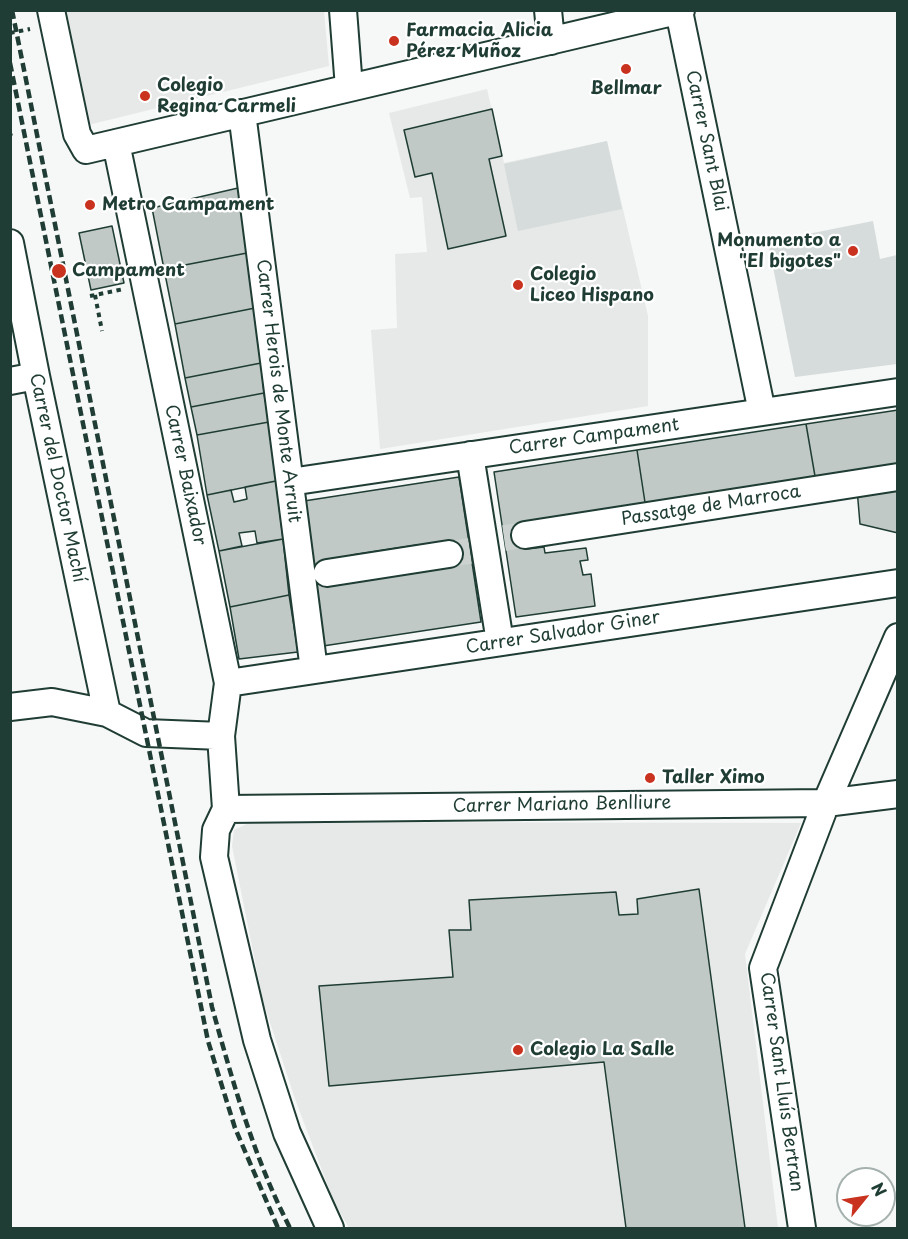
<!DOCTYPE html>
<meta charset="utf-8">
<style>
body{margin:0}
#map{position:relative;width:908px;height:1239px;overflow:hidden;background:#f6f7f7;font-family:"Playpen Sans",sans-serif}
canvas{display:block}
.frame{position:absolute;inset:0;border:12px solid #1f3d34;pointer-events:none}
.north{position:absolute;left:836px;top:1167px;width:60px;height:60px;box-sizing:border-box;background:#fff;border:2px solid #a5b1ae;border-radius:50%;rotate:60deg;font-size:16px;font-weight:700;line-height:24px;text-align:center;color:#1f3d34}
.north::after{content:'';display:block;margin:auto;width:21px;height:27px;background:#c8321e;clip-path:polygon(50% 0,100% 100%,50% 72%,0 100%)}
</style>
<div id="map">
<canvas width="908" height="1239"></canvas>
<div class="frame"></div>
<div class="north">N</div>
</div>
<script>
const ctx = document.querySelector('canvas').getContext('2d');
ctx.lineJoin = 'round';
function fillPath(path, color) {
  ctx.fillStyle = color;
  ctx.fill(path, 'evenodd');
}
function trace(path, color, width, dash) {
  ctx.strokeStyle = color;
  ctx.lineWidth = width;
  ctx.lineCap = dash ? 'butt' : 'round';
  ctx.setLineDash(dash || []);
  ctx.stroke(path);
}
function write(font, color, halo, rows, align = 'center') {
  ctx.font = font + ' "Playpen Sans",sans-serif';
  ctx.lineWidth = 4.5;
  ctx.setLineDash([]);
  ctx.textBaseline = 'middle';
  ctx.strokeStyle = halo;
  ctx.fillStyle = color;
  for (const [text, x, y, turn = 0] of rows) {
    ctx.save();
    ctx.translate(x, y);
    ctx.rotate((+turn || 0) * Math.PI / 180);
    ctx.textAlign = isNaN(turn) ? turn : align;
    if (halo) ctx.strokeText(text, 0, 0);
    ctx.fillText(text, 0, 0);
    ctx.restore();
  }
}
const built = new Path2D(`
 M66,11H324L329,66L88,125Z
 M487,89L504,163L607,141L648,316V406L380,449L371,330L397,328L395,254L427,252L422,197L410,198L389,113Z
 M251,822L801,823L745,954L778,1228H349L334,1202L295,1099L263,1001L232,846L234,830Z`);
const green = new Path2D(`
 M607,141L622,209L518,231L504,164Z
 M873,221L880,259L897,255V364L795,377L768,242Z`);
const building = new Path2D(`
 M492,109L502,156L489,159L506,236L448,249L432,173L415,177L404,130Z
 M238,188L247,253L164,269L152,208Z
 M112,226L124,283L91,290L79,233Z
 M247,253L255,308L175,324L164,269Z
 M255,308L261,363L185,378L175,324Z
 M261,363L264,393L191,407L185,378Z
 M264,393L269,422L197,435L191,407Z
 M898,410V469L816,482L806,424Z
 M269,422L276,481L207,495L197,435Z
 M806,424L816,482L646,509L637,450Z
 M637,450L646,509L524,528L527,549L544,547L545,553L586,548L588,560L580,561L583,575L591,574L595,606L516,617L494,472Z
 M459,477L481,622L323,646L304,501ZM417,545L419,555L448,546L451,567L329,586L326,569L353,560L352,555Z
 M276,481L283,539L257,543L255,531L239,533L242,546L219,551L207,495L231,490L234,502L247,499L245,487Z
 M898,482V533L860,524L857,489Z
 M283,539L289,595L230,607L219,551Z
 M289,595L298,652L239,659L230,607Z
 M699,889L745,1228H626L604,1062L329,1086L319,986L453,977L449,930H471L469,900L616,892L619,915L638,914L637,899Z`);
const streetTunnel = new Path2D(`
 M504,538L525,535
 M449,554L470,551`);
const path = new Path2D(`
 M10,33L30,29
 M10,133L11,136
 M95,295L102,331
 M90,296L124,289`);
const street = new Path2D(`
 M51,10L77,134L86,150L681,10
 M343,10L349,88
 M548,10L551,41
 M679,11L762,412
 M242,113L314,670
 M116,143L228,683L221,736L226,809
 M10,243L36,376L107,713L146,733L221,736
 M10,381L36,376
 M470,455L500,642
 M290,482L898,392
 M525,535L898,477
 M327,573L449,554
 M228,683L898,583
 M10,707L52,702L107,713
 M226,809L826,803L898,794
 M226,809L216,830L214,857L257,1040L287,1133L330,1228
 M802,1228L763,968L826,803L898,637`);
const rail = new Path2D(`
 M12,10L212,1007C233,1083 254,1158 290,1228
 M10,63L208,1041L235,1128L278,1228`);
const markers = [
 [394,41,6,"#c8321e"],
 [626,69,6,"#c8321e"],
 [145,96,6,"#c8321e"],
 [90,205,6,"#c8321e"],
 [853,251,6,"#c8321e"],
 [59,271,8,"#c8321e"],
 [518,285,6,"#c8321e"],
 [650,778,6,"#c8321e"],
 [518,1050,6,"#c8321e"]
];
const poiNames = [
 ["Farmacia Alicia",406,31],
 ["Pérez Muñoz",406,52],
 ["Colegio",157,86],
 ["Regina Carmeli",157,107],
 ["Bellmar",626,89,"center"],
 ["Metro Campament",102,205],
 ["Monumento a",841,241,"right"],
 ["\"El bigotes\"",841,262,"right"],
 ["Campament",72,271],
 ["Colegio",530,275],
 ["Liceo Hispano",530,296],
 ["Taller Ximo",662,778],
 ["Colegio La Salle",530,1050]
];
const streetNames = [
 ["Carrer Sant Blai",706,141,78],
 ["Carrer Herois de Monte Arruit",278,391,83],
 ["Carrer Campament",594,437,-8],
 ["Carrer Baixador",185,475,78],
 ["Carrer del Doctor Machí",57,478,78],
 ["Passatge de Marroca",711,506,-9],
 ["Carrer Salvador Giner",563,633,-9],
 ["Carrer Mariano Benlliure",562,805,-1],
 ["Carrer Sant Lluís Bertran",781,1082,82]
];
fillPath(built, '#e6e9e8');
fillPath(green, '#d6dcdb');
fillPath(building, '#c0c9c6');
trace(building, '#1f3d34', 1.5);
trace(streetTunnel, '#cbd2d0', 26, [26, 13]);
trace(street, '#1f3d34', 30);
trace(path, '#1f3d34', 4, [4.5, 4.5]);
trace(street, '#fff', 26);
trace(rail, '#1f3d34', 4.5, [9, 4.5]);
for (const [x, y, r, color] of markers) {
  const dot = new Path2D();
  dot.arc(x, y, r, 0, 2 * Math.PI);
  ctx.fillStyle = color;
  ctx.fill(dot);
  trace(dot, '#fff', 2);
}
write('bold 18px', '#1f3d34', '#fff', poiNames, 'left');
write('18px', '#1f3d34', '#fff', streetNames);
</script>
